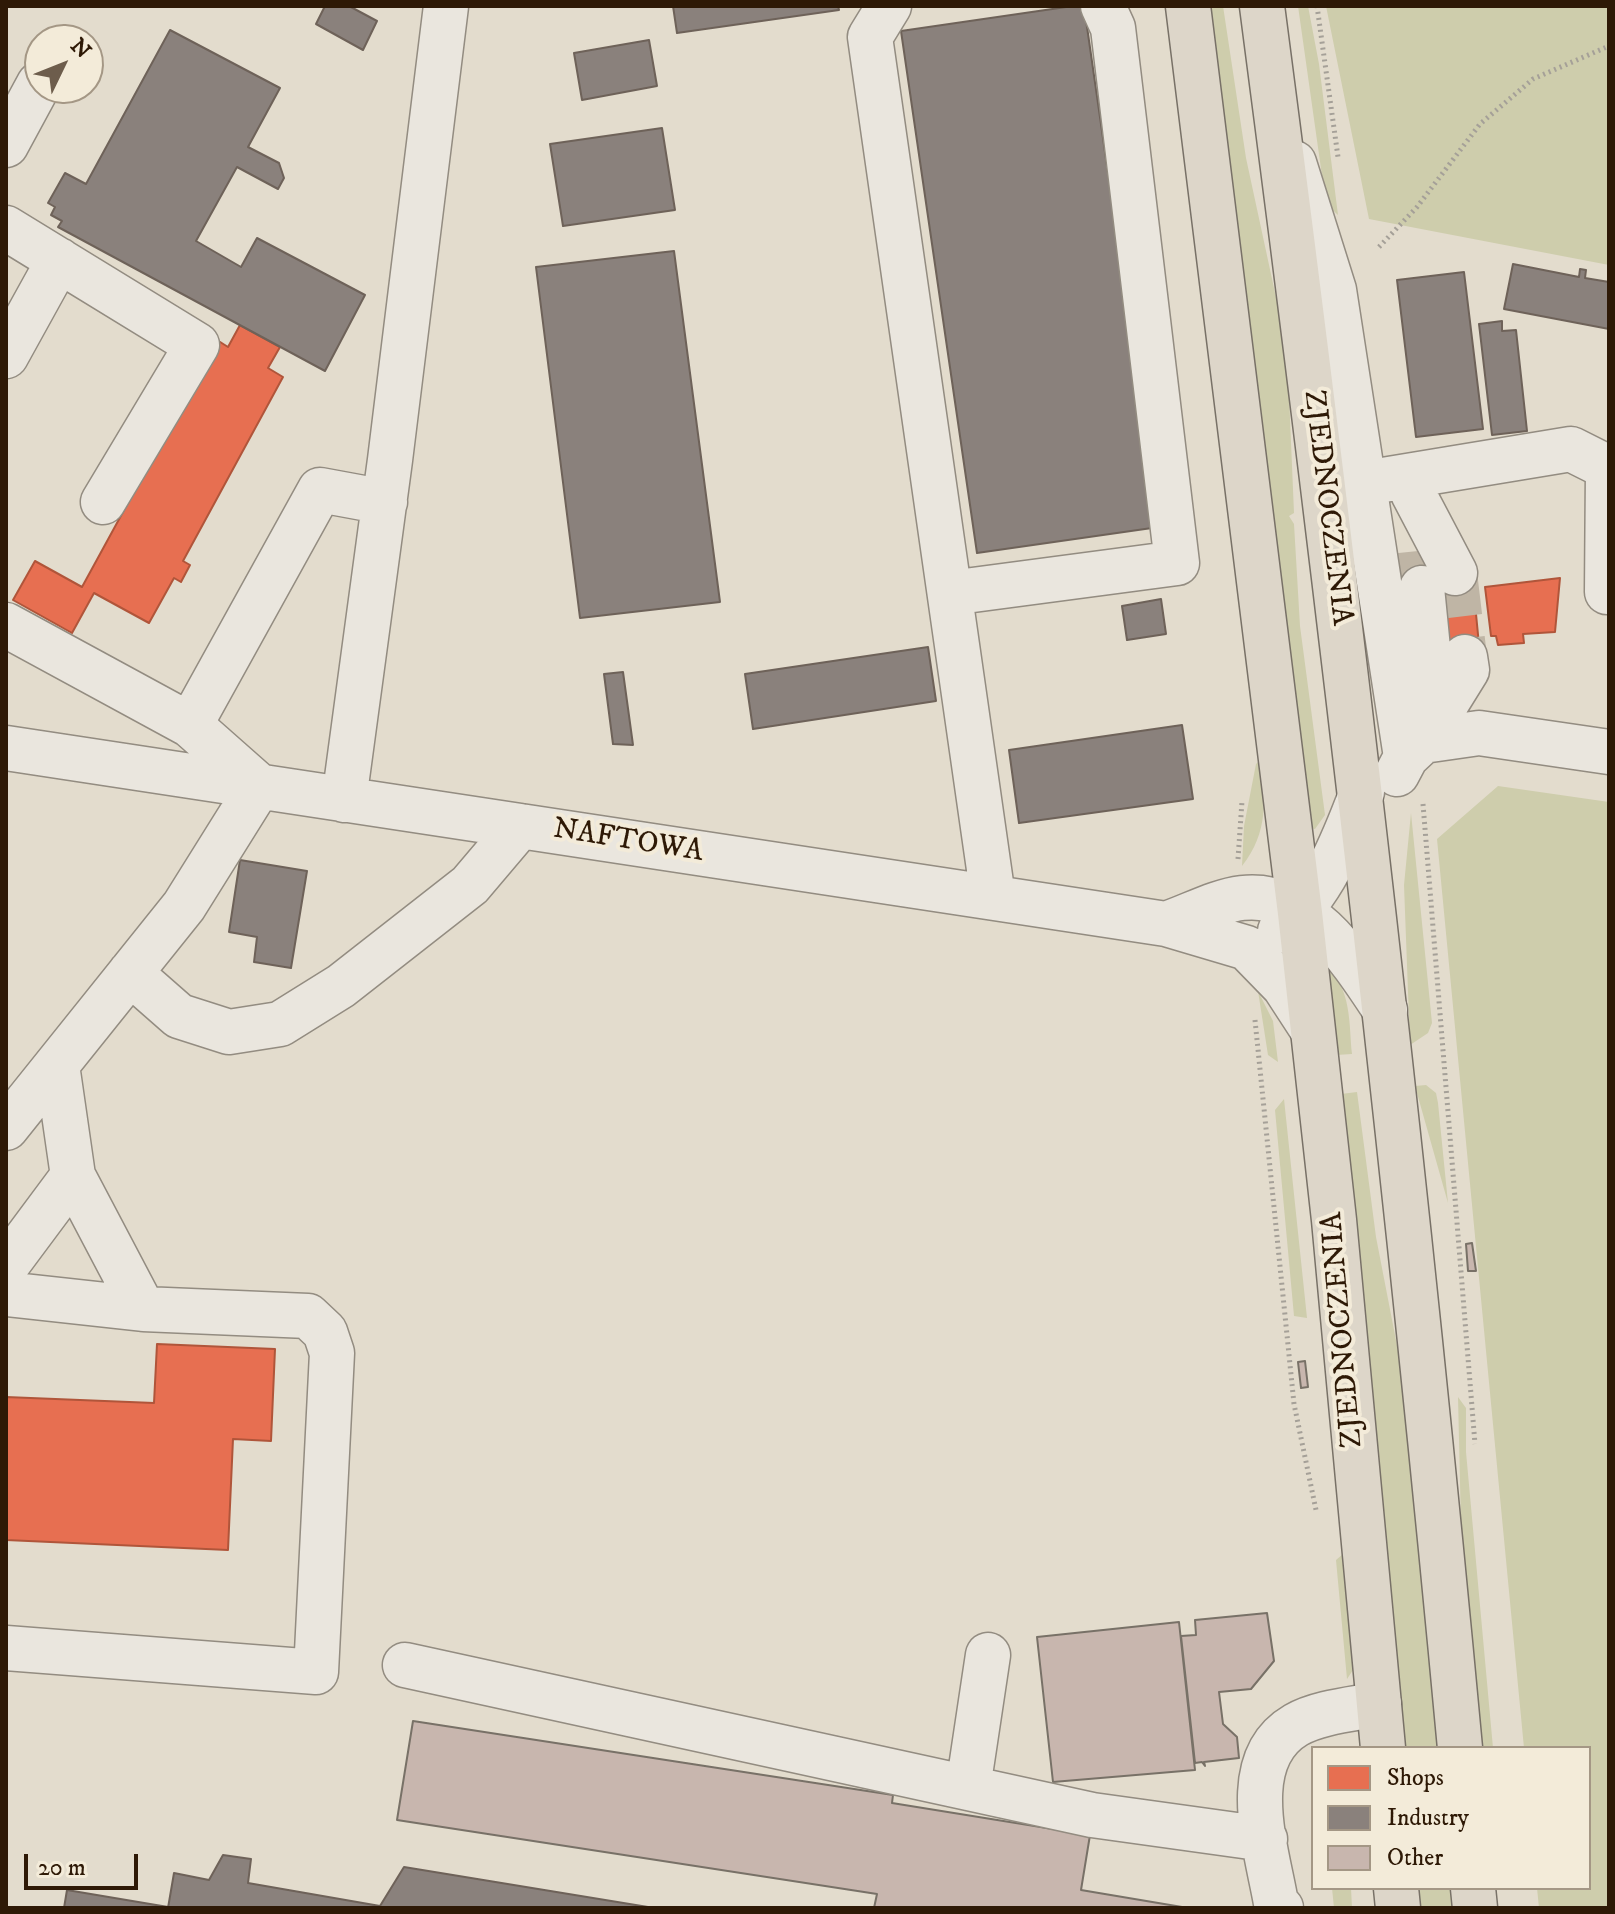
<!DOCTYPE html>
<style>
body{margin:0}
#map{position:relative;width:1615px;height:1914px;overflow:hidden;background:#e3dccd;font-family:"IM FELL DW Pica",serif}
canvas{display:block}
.frame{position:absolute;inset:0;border:8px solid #2e1906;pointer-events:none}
.legend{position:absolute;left:1311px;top:1746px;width:280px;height:144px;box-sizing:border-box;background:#f3ebd9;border:2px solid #a49785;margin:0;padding:10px 14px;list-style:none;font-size:24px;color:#2e1906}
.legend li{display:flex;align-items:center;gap:16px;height:40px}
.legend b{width:40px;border:2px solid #a49785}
.north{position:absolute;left:24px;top:24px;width:80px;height:80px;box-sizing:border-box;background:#f3ebd9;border:2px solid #a49785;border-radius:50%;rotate:47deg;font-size:22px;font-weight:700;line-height:32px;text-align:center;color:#2e1906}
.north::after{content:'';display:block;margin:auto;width:28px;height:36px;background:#6d5d4c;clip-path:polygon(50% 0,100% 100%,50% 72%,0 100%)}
.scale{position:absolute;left:24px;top:1854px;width:114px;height:36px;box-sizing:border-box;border:4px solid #2e1906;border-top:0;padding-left:10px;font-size:24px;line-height:28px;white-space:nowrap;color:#2e1906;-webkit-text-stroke:6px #f3ebd9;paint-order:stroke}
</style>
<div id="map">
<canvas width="1615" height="1914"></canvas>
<div class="frame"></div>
<ul class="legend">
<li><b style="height:22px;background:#e76f51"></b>Shops</li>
<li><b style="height:22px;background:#8a817c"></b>Industry</li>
<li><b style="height:22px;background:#c8b6ae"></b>Other</li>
</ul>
<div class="north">N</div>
<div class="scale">20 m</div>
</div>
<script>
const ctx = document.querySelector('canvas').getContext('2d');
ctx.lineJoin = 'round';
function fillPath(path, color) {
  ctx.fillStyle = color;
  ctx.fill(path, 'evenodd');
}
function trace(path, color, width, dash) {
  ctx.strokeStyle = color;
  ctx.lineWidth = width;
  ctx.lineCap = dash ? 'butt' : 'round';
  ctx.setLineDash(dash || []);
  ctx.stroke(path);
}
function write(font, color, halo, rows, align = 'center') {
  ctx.font = font + ' "IM FELL DW Pica",serif';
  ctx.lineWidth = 8;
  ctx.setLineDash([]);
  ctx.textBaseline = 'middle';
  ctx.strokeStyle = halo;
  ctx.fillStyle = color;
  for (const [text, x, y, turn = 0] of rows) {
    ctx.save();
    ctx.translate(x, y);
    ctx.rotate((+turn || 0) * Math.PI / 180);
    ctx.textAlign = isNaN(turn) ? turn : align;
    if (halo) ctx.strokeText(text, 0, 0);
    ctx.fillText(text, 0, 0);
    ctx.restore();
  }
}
const green = new Path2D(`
 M1208,6H1223L1246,158L1280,316L1288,371L1294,513L1289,516L1294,524L1300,626L1325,815L1315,829L1310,828Z
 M1298,6H1308L1319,64L1338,215L1326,204Z
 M1326,6H1609V265L1369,219Z
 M1262,758C1265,799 1269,832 1242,866L1244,826L1256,764Z
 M1498,786L1609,802V1908H1539L1537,1888H1589V1748H1524L1437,839Z
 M1411,813L1432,1023L1428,1033L1410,1045L1404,885Z
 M1326,969C1352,986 1349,1026 1352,1054L1336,1055Z
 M1258,991L1273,1021L1278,1062L1268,1055Z
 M1426,1085L1436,1093L1438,1103L1448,1203L1415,1086Z
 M1357,1092L1376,1237L1411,1418L1442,1748H1406L1341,1094Z
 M1284,1099L1307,1318L1294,1316L1275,1110Z
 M1458,1397L1466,1408V1452L1493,1748H1481L1461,1525Z
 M1343,1554L1357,1664L1347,1679L1336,1560Z
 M1332,1888H1351L1352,1908H1334Z
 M1418,1888H1455L1456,1908H1420Z`);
const shops = new Path2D(`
 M240,325L280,347L268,368L283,377L183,561L190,565L181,582L174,578L149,623L94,593L72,633L13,600L35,561L82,587L217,340L228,347Z
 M1424,553L1427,586L1409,588L1407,554Z
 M1472,573L1480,655L1443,659L1434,577Z
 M1560,578L1555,632L1523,634L1524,643L1498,645L1496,636H1491L1485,587Z
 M157,1344L275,1349L271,1441L233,1439L228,1550L6,1540V1397L154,1403Z`);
const industry = new Path2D(`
 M325,6H349L377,21L363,50L316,24Z
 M673,6H838L839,10L677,33Z
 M1073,6H1084L1159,527L977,553L901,31Z
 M170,30L280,88L248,147L279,163L284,178L278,189L237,167L196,241L241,267L257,238L365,295L325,371L58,227L62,221L51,215L55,207L48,203L65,173L86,184Z
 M649,40L657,86L582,100L574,53Z
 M662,128L675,210L563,226L550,144Z
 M674,251L720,602L580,618L536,267Z
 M1513,264L1579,277L1580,269L1586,270L1585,278L1609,282V329L1504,309Z
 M1464,272L1483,429L1416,437L1397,280Z
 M1502,321V331L1516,330L1527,431L1492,435L1479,324Z
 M1161,599L1166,634L1127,640L1122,606Z
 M928,647L936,701L753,729L745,674Z
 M623,672L630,723L633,745L613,744L604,674Z
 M1182,725L1193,799L1019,823L1009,750Z
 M240,860L307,871L291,968L254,962L257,937L229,932Z
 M223,1855L251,1859L248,1883L380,1906L404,1867L654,1908H168L174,1873L209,1880Z
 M67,1890L168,1907V1908H64Z`);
const building = new Path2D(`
 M1472,1243L1476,1271H1468L1466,1244Z
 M1305,1361L1308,1387L1301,1388L1298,1362Z
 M1267,1613L1274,1661L1251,1689L1219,1692L1223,1724L1237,1737L1239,1758L1204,1762L1205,1766L1202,1762L1195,1763L1181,1636L1196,1635L1195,1620Z
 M1179,1622L1195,1770L1053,1782L1037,1637Z
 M413,1721L893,1795L892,1803L1090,1835L1081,1890L1188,1908H874L877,1894L397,1820Z`);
const minorTunnel = new Path2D(`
 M1418,551L1422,588
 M1455,573L1465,657`);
const path = new Path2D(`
 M1317,6L1338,157
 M1379,247L1417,207L1480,124L1533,79L1609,46
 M1423,804L1475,1444
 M1238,859L1242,801
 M1255,1020L1294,1404L1316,1510`);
const minor = new Path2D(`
 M889,6L870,37L993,897
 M6,145L39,84
 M1294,163L1334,290L1406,757
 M6,228L197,345L103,502
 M6,356L59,260
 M1365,483L1571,449L1609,468
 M1413,493L1455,573
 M1422,588L1430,669L1424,731
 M1607,592L1608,468
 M950,593L1177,563L1113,28L1103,6
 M6,625L190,725L259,786L184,906L6,1128
 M190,725L320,490L385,502
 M1423,741L1479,733L1609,752
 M6,748L1166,924L1247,948L1284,986L1312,1029
 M1397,774L1406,757L1423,741L1467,670L1465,657
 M344,800L390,460L446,6
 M1166,924C1190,916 1217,901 1242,898C1309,890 1353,962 1385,1010
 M1280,931C1323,893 1342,845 1362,792
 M130,973L179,1016L229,1032L280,1024L341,986L470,885L520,826
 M57,1065L73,1176L143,1309
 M6,1266L73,1176
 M6,1294L143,1309L308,1316L325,1332L332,1353L316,1672L6,1648
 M405,1665L1092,1815L1265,1839
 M968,1788L988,1655
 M1281,1908L1276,1903C1267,1850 1236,1760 1296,1725C1318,1712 1354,1709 1379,1704`);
const major = new Path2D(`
 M1188,6L1300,913L1334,1220L1383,1748
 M1262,6C1338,586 1406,1166 1460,1748
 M1396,1888L1398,1908
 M1473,1888L1475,1908`);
const streetNames = [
 ["ZJEDNOCZENIA",1326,508,83],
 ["NAFTOWA",628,842,9],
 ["ZJEDNOCZENIA",1344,1330,-95]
];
fillPath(green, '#cecdac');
fillPath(shops, '#e76f51');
trace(shops, '#b0553a', 2);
fillPath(industry, '#8a817c');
trace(industry, '#6e6259', 2);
fillPath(building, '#c8b6ae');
trace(building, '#787167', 2);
trace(minorTunnel, '#bfb5a5', 44, [44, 22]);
trace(minor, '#938c81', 47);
trace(major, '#787167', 47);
trace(path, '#a5a098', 5, [2, 4]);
trace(minor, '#eae6de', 44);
trace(major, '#ddd6c9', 44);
write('30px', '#2e1906', '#f3ebd9', streetNames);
</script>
